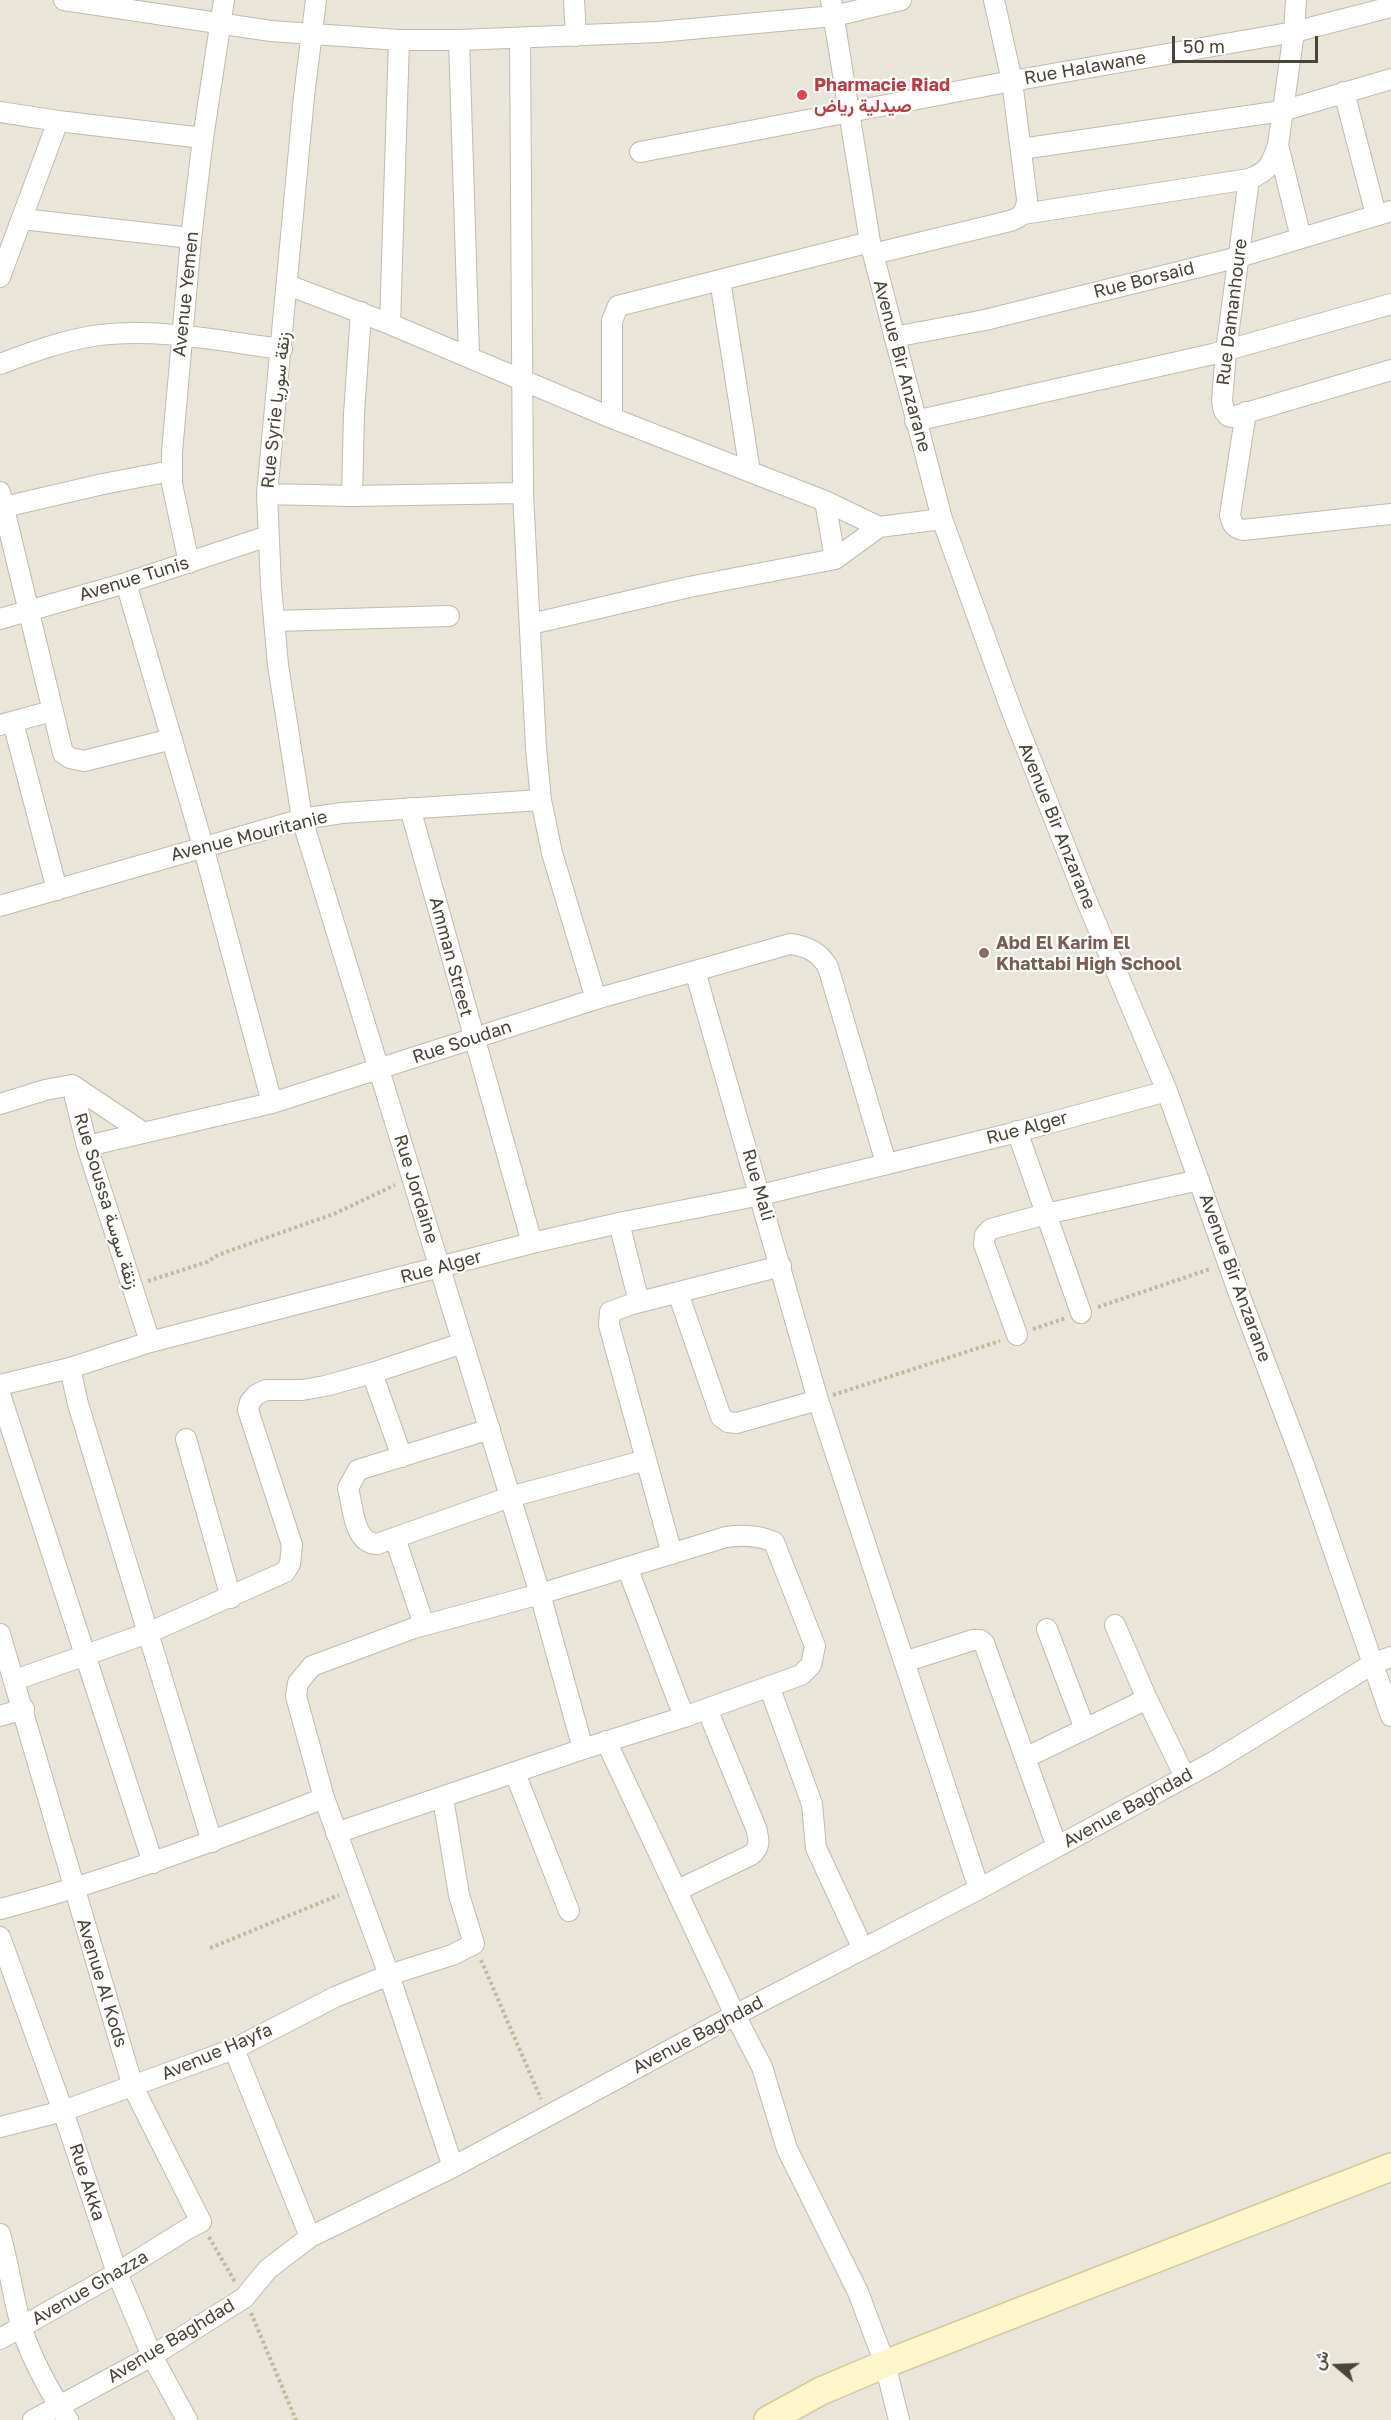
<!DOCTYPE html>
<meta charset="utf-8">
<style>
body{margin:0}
#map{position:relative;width:1391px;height:2420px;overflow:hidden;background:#f5f3ea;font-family:"Golos Text",Vazirmatn,sans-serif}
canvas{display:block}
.north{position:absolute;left:1307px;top:2336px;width:60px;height:60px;-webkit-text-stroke:4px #fff;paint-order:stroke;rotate:289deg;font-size:16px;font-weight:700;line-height:24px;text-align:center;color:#494438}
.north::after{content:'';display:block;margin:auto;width:21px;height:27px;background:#494438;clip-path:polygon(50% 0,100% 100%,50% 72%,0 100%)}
.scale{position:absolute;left:1172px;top:36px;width:146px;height:27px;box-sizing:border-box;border:3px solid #494438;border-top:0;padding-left:8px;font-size:18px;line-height:21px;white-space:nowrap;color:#494438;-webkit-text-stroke:4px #fff;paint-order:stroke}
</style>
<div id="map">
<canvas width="1391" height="2420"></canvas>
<div class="north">ش</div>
<div class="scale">50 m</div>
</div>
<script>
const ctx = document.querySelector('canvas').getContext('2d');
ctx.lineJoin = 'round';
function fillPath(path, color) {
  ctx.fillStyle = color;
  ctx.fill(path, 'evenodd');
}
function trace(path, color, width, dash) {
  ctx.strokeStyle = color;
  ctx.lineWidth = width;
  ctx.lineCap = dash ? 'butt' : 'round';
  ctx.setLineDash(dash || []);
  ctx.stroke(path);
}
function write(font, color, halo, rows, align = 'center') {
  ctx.font = font + ' "Golos Text",Vazirmatn,sans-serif';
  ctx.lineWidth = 4.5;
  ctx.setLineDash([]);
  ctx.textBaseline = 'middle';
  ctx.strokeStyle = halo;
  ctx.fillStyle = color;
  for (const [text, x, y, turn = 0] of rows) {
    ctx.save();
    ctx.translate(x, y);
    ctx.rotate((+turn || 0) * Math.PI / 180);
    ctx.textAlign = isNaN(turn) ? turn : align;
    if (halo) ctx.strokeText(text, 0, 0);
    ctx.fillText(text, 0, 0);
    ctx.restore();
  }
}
const residential = new Path2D(`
 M0,0H1391V2420H0Z`);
const path = new Path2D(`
 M148,1281L207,1262L218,1255L336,1213L395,1185
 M1098,1307L1210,1269
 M1033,1329L1066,1318
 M833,1395L1000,1341
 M210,1948L339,1895
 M481,1960L541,2099
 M209,2237L235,2282
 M251,2313L296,2420`);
const street = new Path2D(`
 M64,0L271,31L399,40H459L658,32L834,16L901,0
 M316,0L304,96L267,494L271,586L278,665L302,819L540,1594L583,1749
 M574,0L576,36
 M831,0L870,242L942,519L1011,709L1087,902L1167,1091L1238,1291L1304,1465L1391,1716
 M1296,0L1294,32L1278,145L1301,238
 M520,39L523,493L536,748L541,800L552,853L596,999
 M459,40L469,356
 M1344,92L1376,215
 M0,112L58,121
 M1021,149L1282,111L1391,79
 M640,152L1012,81L1294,32L1391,7
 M1249,179L1226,351L1222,401L1224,411L1228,416L1232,417L1391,370
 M1023,214L1249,179C1269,171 1271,165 1278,145
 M22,219L191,238
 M873,254L1010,221C1022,217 1026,212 1027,199L1012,81L994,0
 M0,277L58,121L203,138
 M720,280L750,472
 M288,285L390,324L612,418L825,501L879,527L942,519
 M390,324L399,40
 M894,337L985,320L1239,257L1391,211
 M0,364C30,353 61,341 93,336C155,327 220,341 282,349
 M1246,412L1230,515C1232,524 1234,528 1243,530L1391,514
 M612,418V321L618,306L870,242
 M915,421L1213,354L1391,304
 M0,492L63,753L70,758L84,761L172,739
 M267,494L352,496L523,493
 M352,496L354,414L361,312
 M825,501L835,559
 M4,507L103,484L171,471
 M189,563L172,484V452L191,238L203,138L224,0
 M126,583L203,846L272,1103
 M0,619L126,583L268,536
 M275,621L449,616
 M531,624L689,587L835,559L879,527
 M13,722L57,890
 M0,725L52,711
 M410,808L532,1243
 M0,906L302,819L342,813L541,800
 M695,971L818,1400L979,1889
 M72,1085L144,1133
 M0,1104L45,1090L72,1085L87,1146L150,1342
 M1017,1131L1081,1313
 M87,1146L272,1103L596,999L790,944C807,946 819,952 828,967L886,1163
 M619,1223L639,1302
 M678,1293L721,1417L728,1422L737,1423L818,1400
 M1017,1335L984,1244L985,1235L991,1229L1046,1214L1199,1180
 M70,1368L78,1404L212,1842
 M372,1373L402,1457
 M0,1385L70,1368L150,1342L532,1243L619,1223L761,1195L1009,1134L1167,1091
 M0,1394L153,1863
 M490,1429L358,1470L348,1488C353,1506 353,1543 377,1544L510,1497L646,1460
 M186,1439L231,1598
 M395,1538L424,1625
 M672,1554L609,1325L610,1312L632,1304L781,1266
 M627,1567L684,1717
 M1115,1625L1147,1699L1185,1777
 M1047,1629L1085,1729
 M0,1634L133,2087L201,2222L189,2228L117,2273L0,2339
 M904,1662L973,1640H980L984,1643L1057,1847
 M15,1680L148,1633L285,1572L290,1564L292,1545L248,1410L250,1402L256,1395L266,1390H302L325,1386L372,1373L463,1343
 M769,1686L812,1804L816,1848L863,1949
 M0,1716L24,1709
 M606,1741L735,2015L762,2067L787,2149L858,2292L885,2364L899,2420
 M1025,1758L1147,1699
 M515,1773L569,1911
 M324,1798L389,1975L453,2167
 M678,1890L751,1855C761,1847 759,1840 756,1828L707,1709
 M0,1909C111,1880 217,1840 324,1798L296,1696L298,1683L312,1666L414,1628L540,1594L726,1537C743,1535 758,1535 774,1542L815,1646L811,1665L801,1675L684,1717L583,1749L336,1833
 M0,1937L63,2111L117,2273L152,2356L187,2420
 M234,2049L310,2237
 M0,2127L63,2111L234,2049L335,1997L389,1975L452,1955L474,1944L459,1895L443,1798
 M0,2234C9,2265 13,2298 22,2329C32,2360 50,2392 68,2420
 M33,2420L152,2356L244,2298L268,2269L310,2237L453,2167L735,2015L979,1889L1215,1761L1374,1663L1391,1657`);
const secondary = new Path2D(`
 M768,2420L821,2391L885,2364L1391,2167`);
const markers = [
 [802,95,6,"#e0444e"],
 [984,953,6,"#8d6e63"]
];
const streetNames = [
 ["Rue Halawane",1085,68,-10],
 ["Rue Borsaid",1144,280,-14],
 ["Avenue Yemen",186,294,-84],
 ["Rue Damanhoure",1232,312,-83],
 ["Avenue Bir Anzarane",902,366,75],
 ["Rue Syrie زنقة سوريا",276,410,-84],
 ["Avenue Tunis",134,579,-17],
 ["Avenue Bir Anzarane",1057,826,68],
 ["Avenue Mouritanie",249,836,-14],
 ["Amman Street",451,957,75],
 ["Rue Soudan",462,1042,-18],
 ["Rue Alger",1027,1128,-15],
 ["Rue Mali",758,1185,74],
 ["Rue Jordaine",416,1189,73],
 ["Rue Soussa زنقة سوسة",106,1201,73],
 ["Rue Alger",441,1267,-15],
 ["Avenue Bir Anzarane",1235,1278,70],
 ["Avenue Baghdad",1128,1808,-29],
 ["Avenue Al Kods",102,1983,73],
 ["Avenue Baghdad",698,2035,-28],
 ["Avenue Hayfa",217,2052,-23],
 ["Rue Akka",87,2182,72],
 ["Avenue Ghazza",90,2288,-30],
 ["Avenue Baghdad",171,2341,-31]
];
const healthNames = [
 ["Pharmacie Riad",814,85],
 ["صيدلية رياض",814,106]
];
const educationNames = [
 ["Abd El Karim El",996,943],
 ["Khattabi High School",996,964]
];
fillPath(residential, '#e9e5d9');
trace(street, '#c1bbad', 22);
trace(secondary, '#d5c99a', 30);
trace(path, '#c3b89e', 4, [3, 3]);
trace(street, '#fff', 20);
trace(secondary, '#fef6cb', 27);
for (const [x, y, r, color] of markers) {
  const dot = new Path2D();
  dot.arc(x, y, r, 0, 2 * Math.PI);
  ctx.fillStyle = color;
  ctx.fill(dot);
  trace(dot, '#fff', 2);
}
write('18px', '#494438', '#fff', streetNames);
write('bold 18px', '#be3a42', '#fff', healthNames, 'left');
write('bold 18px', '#785e54', '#fff', educationNames, 'left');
</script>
